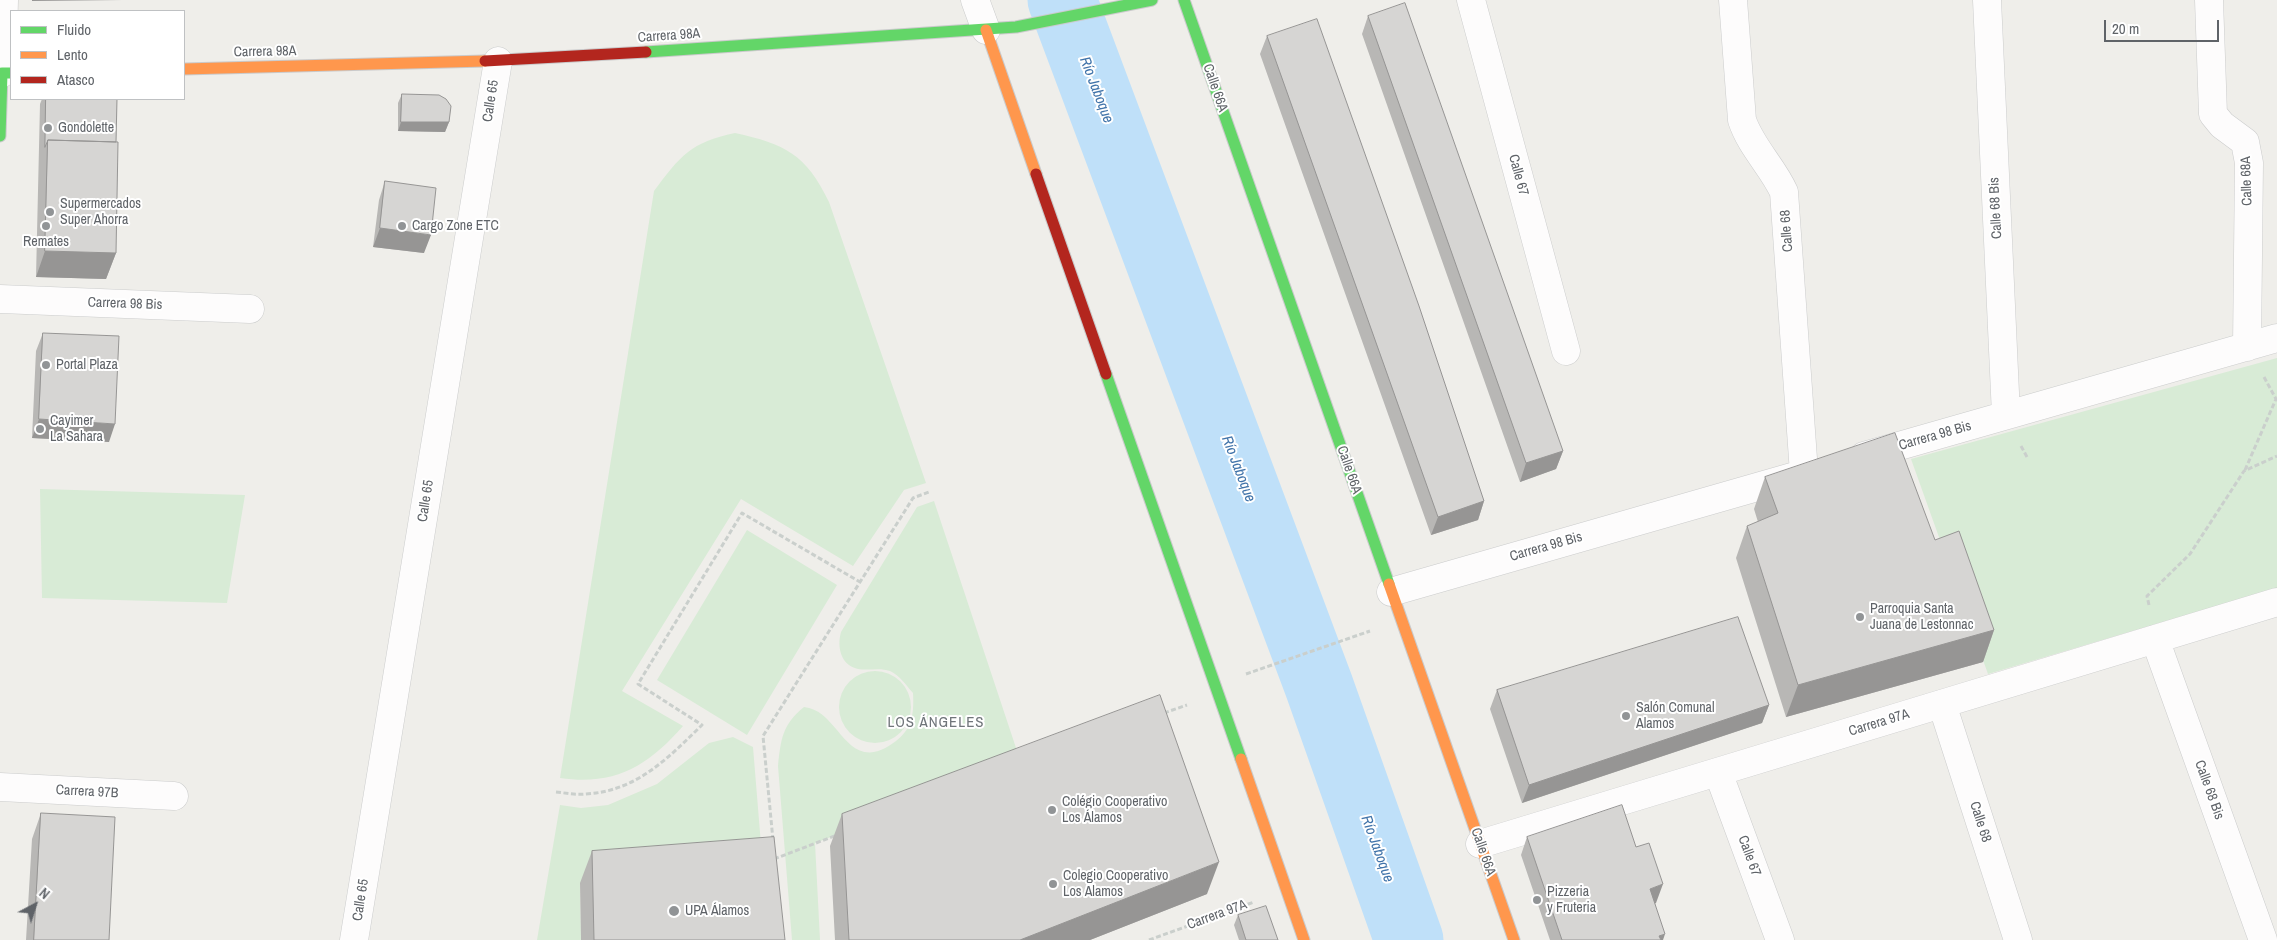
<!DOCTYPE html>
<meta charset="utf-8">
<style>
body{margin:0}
#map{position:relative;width:2277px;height:940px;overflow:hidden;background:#efeeea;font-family:"Archivo Narrow",sans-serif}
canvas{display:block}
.legend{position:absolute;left:10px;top:10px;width:175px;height:90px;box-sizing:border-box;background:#fff;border:1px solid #bfc1c3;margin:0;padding:6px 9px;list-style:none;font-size:15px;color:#5f6368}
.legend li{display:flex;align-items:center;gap:10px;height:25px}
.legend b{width:25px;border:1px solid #bfc1c3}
.north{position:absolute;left:10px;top:880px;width:50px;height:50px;-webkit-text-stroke:4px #fff;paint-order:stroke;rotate:40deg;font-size:14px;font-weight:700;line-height:20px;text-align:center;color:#5f6368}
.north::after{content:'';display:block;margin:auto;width:18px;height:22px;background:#5f6368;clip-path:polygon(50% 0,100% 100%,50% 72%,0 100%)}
.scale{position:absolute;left:2104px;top:20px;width:115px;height:22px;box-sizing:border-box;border:2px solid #5f6368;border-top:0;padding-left:6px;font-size:15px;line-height:18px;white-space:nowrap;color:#5f6368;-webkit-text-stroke:4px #fff;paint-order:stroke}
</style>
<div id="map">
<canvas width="2277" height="940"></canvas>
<ul class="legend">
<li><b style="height:6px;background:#63d668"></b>Fluido</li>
<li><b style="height:6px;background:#ff974d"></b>Lento</li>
<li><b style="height:6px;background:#b3261e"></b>Atasco</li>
</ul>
<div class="north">N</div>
<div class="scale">20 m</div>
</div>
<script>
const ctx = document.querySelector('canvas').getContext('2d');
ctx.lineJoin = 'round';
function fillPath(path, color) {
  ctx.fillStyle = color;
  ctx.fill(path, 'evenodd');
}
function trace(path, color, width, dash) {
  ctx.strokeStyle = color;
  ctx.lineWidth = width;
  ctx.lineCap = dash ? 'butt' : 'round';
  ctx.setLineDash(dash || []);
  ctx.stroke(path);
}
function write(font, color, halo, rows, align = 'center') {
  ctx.font = font + ' "Archivo Narrow",sans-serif';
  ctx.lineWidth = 4;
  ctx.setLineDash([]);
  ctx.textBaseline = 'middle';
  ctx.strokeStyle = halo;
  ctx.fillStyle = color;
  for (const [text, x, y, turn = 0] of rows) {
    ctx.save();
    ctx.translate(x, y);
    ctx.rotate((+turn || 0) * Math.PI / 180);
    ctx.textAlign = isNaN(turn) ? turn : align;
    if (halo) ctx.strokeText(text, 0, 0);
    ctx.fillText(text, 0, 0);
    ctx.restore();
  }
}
const green = new Path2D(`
 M735,133C785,144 806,154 829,202L926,483L904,490L853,566L741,499L622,691L683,726C648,766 615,786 560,778L654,191C680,156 691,142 735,133Z
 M2277,358V588L1988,674L1911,459Z
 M40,489L245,495L227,603L42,598Z
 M934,501L1022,766L815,843L820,940H792L778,766C781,739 782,725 804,707C841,710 846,779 896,741C913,728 914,712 913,693C906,685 899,675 890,671C879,667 869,671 858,669C840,665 837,646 841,632L917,507Z
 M747,530L837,585L747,735L657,680Z
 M839 707a36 36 0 1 1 72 0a36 36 0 1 1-72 0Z
 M733,737L753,747L763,869L580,883L581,940H537L560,805L581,808L608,805L657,784L709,743Z`);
const river = new Path2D(`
 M1062,0L1319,686L1409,940`);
const path = new Path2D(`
 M2021,446L2027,457
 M2245,470L2276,399L2264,377
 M2149,605L2147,596L2190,554L2244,471L2277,456
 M1246,674L1370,631
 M1164,713L1187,705
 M556,792C566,793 576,795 586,794C637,791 668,758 702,725L638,684L742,513L860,582
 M773,840L763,736L913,498L929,492
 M774,859L837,835
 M1149,940L1254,902`);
const street = new Path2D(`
 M975,0L986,30
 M1471,0L1566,351
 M1733,0L1742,120C1751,147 1772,166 1784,192L1804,473
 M1987,0L2006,415
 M2209,0L2213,114L2222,125L2245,142L2249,163L2247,347
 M2,73L4,0
 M0,299L250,309
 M1864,456L2277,338
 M1391,592L1799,475
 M2155,639L2263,940
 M1942,704L2018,940
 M1718,772L1780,940
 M0,787L174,796
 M1480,844L2277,602
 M354,940L498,61`);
const fast = new Path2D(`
 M1184,0L1389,584
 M646,52L1016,27L1152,0
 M0,136L2,73H11
 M1106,374L1241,759`);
const slow = new Path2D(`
 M986,30L1036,174
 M184,69L485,61
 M1389,584L1514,940
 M1241,759L1304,940`);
const jam = new Path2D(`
 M485,61L646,52
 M1036,174L1106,374`);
const wall = new Path2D(`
 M1368,16L1563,451L1556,469L1520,482L1362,34Z
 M1267,36L1484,501L1478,520L1431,535L1260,54Z
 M402,94L449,122L445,132L398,131V103Z
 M42,99H117L116,142V253L106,279L36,277L40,104Z
 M385,181L424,253L373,247L379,200Z
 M43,333L109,442L32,438L36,351Z
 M1765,477L1935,540L1994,630L1983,662L1786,717L1736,558L1747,526L1758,522L1754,509Z
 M1497,690L1769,705L1762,723L1522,803L1490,709Z
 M41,813L109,940H26L32,839Z
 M842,814L1207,894L1090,940H835L830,846Z
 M1527,837L1636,847L1656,903H1655L1663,940H1550L1521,855Z
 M592,851L785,940H581L580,883Z
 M1238,915L1278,940H1239L1234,925Z`);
const shadedWall = new Path2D(`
 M32,0H122L32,1Z
 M401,122H449L445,132L398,131Z
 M380,228L431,235L424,253L373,247Z
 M45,251L116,253L106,279L36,277Z
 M39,419L115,424L109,442L32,438Z
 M1563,451L1556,469L1520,482L1526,463Z
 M1484,501L1478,520L1431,535L1438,517Z
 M1994,630L1983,662L1786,717L1798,685Z
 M1769,705L1762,723L1522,803L1529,785Z
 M1219,862L1207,894L1090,940H1020Z
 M1663,884L1656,903L1643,907L1650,889Z
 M1665,934L1663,940H1658L1659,936Z`);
const building = new Path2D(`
 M1405,3L1563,451L1526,463L1368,16Z
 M1317,19L1419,306L1484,501L1438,517L1267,36Z
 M402,94L439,95L446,99L451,106L449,122H401Z
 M46,99H117L116,142L48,140L45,147Z
 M48,140L118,142L116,253L45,251Z
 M385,181L436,188L431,235L380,228Z
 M43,333L119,336L115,424L39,419Z
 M1895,433L1935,540L1959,531L1994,630L1798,685L1747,526L1778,513L1765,477Z
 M1738,617L1769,705L1529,785L1497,690Z
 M1160,695L1219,862L1020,940H849L842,814Z
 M1622,805L1636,847L1649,843L1663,884L1650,889L1665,934L1659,936L1661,940H1562L1527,837Z
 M41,813L115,817L109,940H34Z
 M774,837L785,940H594L592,851Z
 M1266,906L1278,940H1246L1238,915Z`);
const markers = [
 [48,128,5,"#919496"],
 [50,212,5,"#919496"],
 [46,226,5,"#919496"],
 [402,226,5,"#919496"],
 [46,365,5,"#919496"],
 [40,429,5,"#919496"],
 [1860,617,5,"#919496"],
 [1626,716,5,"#919496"],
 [1052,810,5,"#919496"],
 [1053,884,5,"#919496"],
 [1537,900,5,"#919496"],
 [674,911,6,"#919496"]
];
const streetNames = [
 ["Carrera 98A",669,36,-4],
 ["Carrera 98A",265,52,-1],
 ["Calle 66A",1215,88,71],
 ["Calle 65",491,101,-81],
 ["Calle 67",1518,175,75],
 ["Calle 68A",2247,181,-92],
 ["Calle 68 Bis",1996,208,-93],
 ["Calle 68",1787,231,-94],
 ["Carrera 98 Bis",125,304,2],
 ["Carrera 98 Bis",1935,436,-16],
 ["Calle 66A",1349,470,71],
 ["Calle 65",426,501,-81],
 ["Carrera 98 Bis",1546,547,-16],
 ["Carrera 97A",1879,723,-17],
 ["Calle 68 Bis",2209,790,70],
 ["Carrera 97B",87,792,3],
 ["Calle 68",1980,822,72],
 ["Calle 66A",1483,852,71],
 ["Calle 67",1749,856,70],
 ["Calle 65",361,900,-81],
 ["Carrera 97A",1217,915,-20]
];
const poiNames = [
 ["Gondolette",58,128],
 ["Supermercados",60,204],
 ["Super Ahorra",60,220],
 ["Cargo Zone ETC",412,226],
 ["Remates",46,242,"center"],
 ["Portal Plaza",56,365],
 ["Cayimer",50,421],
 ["La Sahara",50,437],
 ["Parroquia Santa",1870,609],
 ["Juana de Lestonnac",1870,625],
 ["Salón Comunal",1636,708],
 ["Alamos",1636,724],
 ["Colégio Cooperativo",1062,802],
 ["Los Álamos",1062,818],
 ["Colegio Cooperativo",1063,876],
 ["Los Alamos",1063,892],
 ["Pizzeria",1547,892],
 ["y Fruteria",1547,908],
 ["UPA Álamos",685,911]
];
const waterNames = [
 ["Río Jaboque",1096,90,69],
 ["Río Jaboque",1238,469,69],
 ["Río Jaboque",1377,849,70]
];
const neighbourhoodNames = [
 ["LOS ÁNGELES",936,723]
];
fillPath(green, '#d8ebd6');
trace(river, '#bfe0f9', 69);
trace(street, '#cbcccc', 29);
trace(fast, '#cacacb', 13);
trace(slow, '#cacacb', 13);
trace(jam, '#cacacb', 13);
trace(path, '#cacfcc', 3, [5, 2.5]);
trace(street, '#fdfcfc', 28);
trace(fast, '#63d668', 11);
trace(slow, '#ff974d', 11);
trace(jam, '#b3261e', 11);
fillPath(wall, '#b8b7b5');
fillPath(shadedWall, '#969594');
fillPath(building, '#d6d5d3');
trace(building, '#969594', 1);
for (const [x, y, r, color] of markers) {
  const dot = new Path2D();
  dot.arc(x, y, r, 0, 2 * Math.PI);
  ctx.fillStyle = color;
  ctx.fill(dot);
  trace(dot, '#fff', 2);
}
write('14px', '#5f6368', '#fff', streetNames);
write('14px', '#5f6368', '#fff', poiNames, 'left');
write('italic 15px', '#4174aa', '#fff', waterNames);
ctx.letterSpacing = '1px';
write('15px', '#70757a', '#fff', neighbourhoodNames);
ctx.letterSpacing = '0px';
</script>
